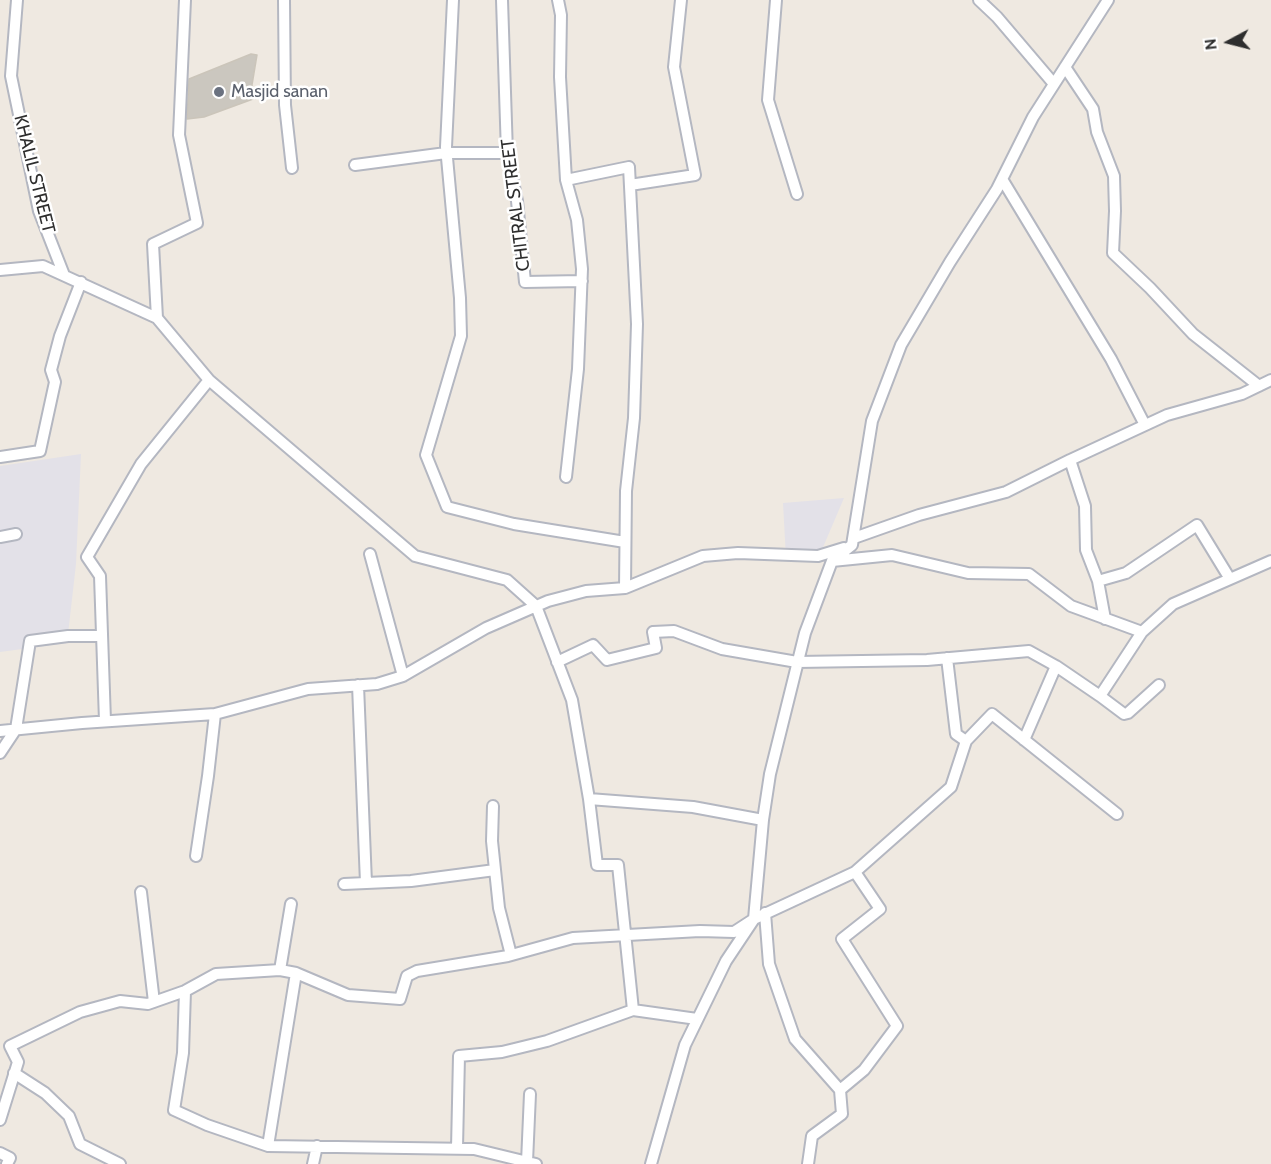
<!DOCTYPE html>
<style>
body{margin:0}
#map{position:relative;width:1271px;height:1164px;overflow:hidden;background:#efe9e1;font-family:Cabin,sans-serif}
canvas{display:block}
.north{position:absolute;left:1199px;top:12px;width:60px;height:60px;-webkit-text-stroke:4px #fff;paint-order:stroke;rotate:263deg;font-size:16px;font-weight:700;line-height:24px;text-align:center;color:#2e2e2e}
.north::after{content:'';display:block;margin:auto;width:21px;height:27px;background:#2e2e2e;clip-path:polygon(50% 0,100% 100%,50% 72%,0 100%)}
</style>
<div id="map">
<canvas width="1271" height="1164"></canvas>
<div class="north">N</div>
</div>
<script>
const ctx = document.querySelector('canvas').getContext('2d');
ctx.lineJoin = 'round';
function fillPath(path, color) {
  ctx.fillStyle = color;
  ctx.fill(path, 'evenodd');
}
function trace(path, color, width, dash) {
  ctx.strokeStyle = color;
  ctx.lineWidth = width;
  ctx.lineCap = dash ? 'butt' : 'round';
  ctx.setLineDash(dash || []);
  ctx.stroke(path);
}
function write(font, color, halo, rows, align = 'center') {
  ctx.font = font + ' Cabin,sans-serif';
  ctx.lineWidth = 5;
  ctx.setLineDash([]);
  ctx.textBaseline = 'middle';
  ctx.strokeStyle = halo;
  ctx.fillStyle = color;
  for (const [text, x, y, turn = 0] of rows) {
    ctx.save();
    ctx.translate(x, y);
    ctx.rotate((+turn || 0) * Math.PI / 180);
    ctx.textAlign = isNaN(turn) ? turn : align;
    if (halo) ctx.strokeText(text, 0, 0);
    ctx.fillText(text, 0, 0);
    ctx.restore();
  }
}
const industrial = new Path2D(`
 M81,454L76,564L67,643L0,652V466Z
 M844,498L818,559L786,558L783,503Z`);
const building = new Path2D(`
 M251,54L257,55L252,85L253,99L204,117L187,119L189,79Z`);
const street = new Path2D(`
 M17,0L11,76L39,211L64,275
 M284,0L285,105L292,168
 M453,0L446,147L460,298L461,336L426,455L447,507L514,524L625,542
 M502,0L507,153L517,201L525,282L582,281
 M558,0L561,15L560,77L566,180L629,167L637,324L634,418L626,491L625,588
 M776,0L768,100L797,194
 M979,0L997,17L1054,84
 M1065,67L1093,109L1097,132L1114,176L1115,211L1113,253L1150,288L1193,334L1259,386
 M355,165L446,153H507
 M1002,179L1111,359L1145,425
 M630,185L695,175L674,67L681,0
 M0,270L43,266L157,318L153,244L197,223L179,135L185,0
 M209,380L415,556L507,580L536,606L572,700L589,799L597,865H618L633,1010
 M0,457L40,451L55,382L51,370L60,336L81,282
 M566,477L578,369L582,269L577,220L566,180
 M0,537L16,534
 M854,538L919,515L1006,492L1070,460
 M370,554L403,676
 M832,561L892,555L968,573L1029,574L1071,606L1142,632L1173,604L1271,561
 M1098,581L1126,573L1197,525L1230,579
 M1105,619L1098,581L1086,550L1085,506L1070,460L1167,415L1242,394L1271,380
 M947,658L956,734L966,741
 M557,662L593,645L607,660L656,648L653,632L674,631L722,649L797,662L927,660L1029,651L1056,666L1100,696L1142,632
 M358,685L366,883
 M1100,696L1124,714L1128,713L1159,685
 M105,721L100,576L87,557L141,464L209,380L157,318
 M0,731L82,723L215,714L308,689L377,684L403,676L486,628L548,601L586,591L625,588L703,556L738,553L818,556L844,548
 M1024,740L1056,666
 M0,753L16,729L30,641L68,636H102
 M589,799L693,807L763,820
 M493,806L492,841L499,908L511,955
 M196,856L208,776L215,714
 M855,872L951,787L966,741L992,714L1117,814
 M344,884L411,881L495,870
 M141,892L154,1002
 M765,913L769,964L795,1039L840,1090
 M280,970L291,904
 M185,991L183,1053L174,1110L207,1125L268,1146L474,1149L536,1164
 M14,1073L45,1093L69,1116L80,1144L120,1164
 M0,1120L18,1062L10,1046L80,1012L120,1001L148,1004L185,991L216,974L280,970L296,973
 M268,1146L296,973L348,995L400,999L407,976L417,971L508,956L573,938L700,931L734,932L754,919L855,872L880,909L842,939L897,1026L864,1070L840,1090L842,1114L812,1136L808,1164
 M457,1148L459,1056L502,1052L547,1041L633,1010L697,1019
 M0,1153L10,1158L7,1164
 M527,1162L530,1094
 M313,1164L317,1146
 M651,1164L685,1045L726,961L754,919L763,820L770,774L805,633L832,561L852,545L872,421L901,345L950,262L997,189L1033,117L1108,0`);
const markers = [
 [219,92,6,"#6b7280"]
];
const worshipNames = [
 ["Masjid sanan",231,92]
];
const streetNames = [
 ["KHALIL STREET",34,174,76],
 ["CHITRAL STREET",516,205,-97]
];
fillPath(industrial, '#e3e1e8');
fillPath(building, '#cbc7bf');
trace(building, '#cbc5ba', 1.5);
trace(street, '#b4b7c1', 14);
trace(street, '#fff', 10);
for (const [x, y, r, color] of markers) {
  const dot = new Path2D();
  dot.arc(x, y, r, 0, 2 * Math.PI);
  ctx.fillStyle = color;
  ctx.fill(dot);
  trace(dot, '#fff', 2);
}
write('18px', '#5b616d', '#fff', worshipNames, 'left');
write('18px', '#2e2e2e', '#fff', streetNames);
</script>
